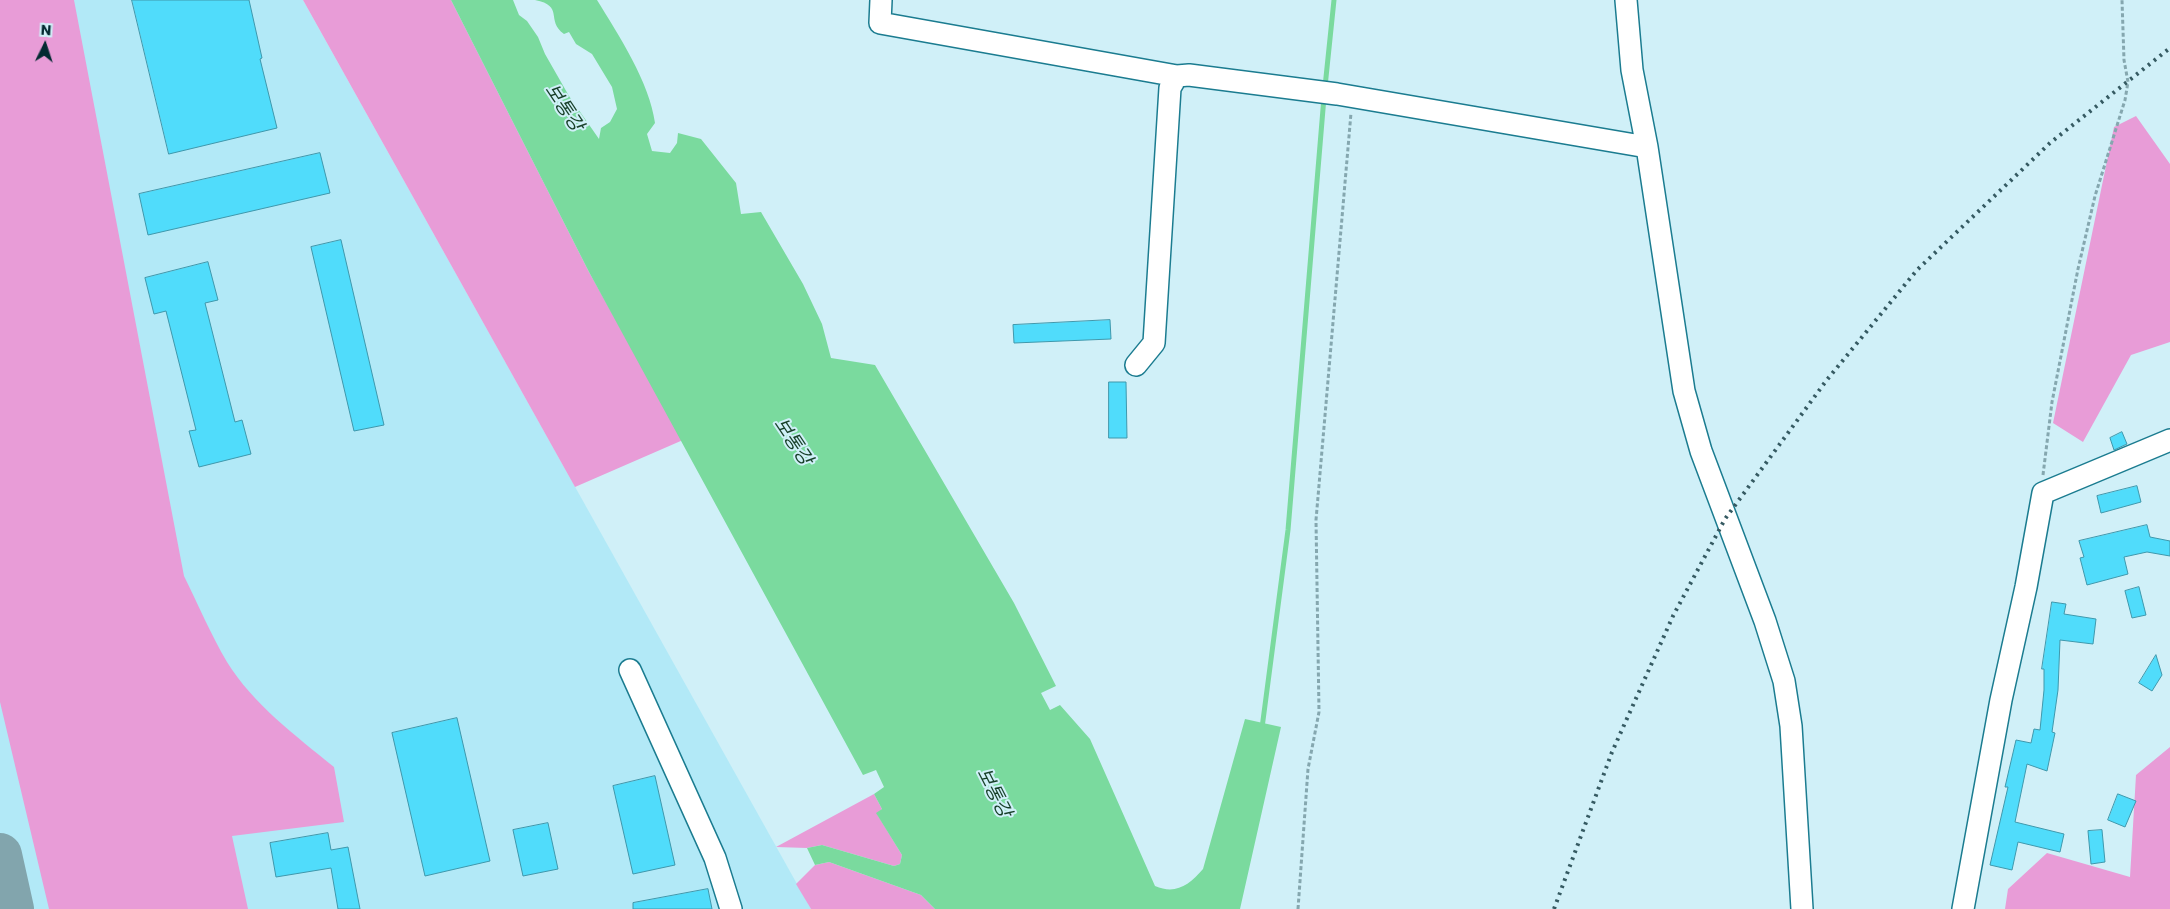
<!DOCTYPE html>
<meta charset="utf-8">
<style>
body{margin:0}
#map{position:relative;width:2170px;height:909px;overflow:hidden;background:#d0f0f8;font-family:Poppins,sans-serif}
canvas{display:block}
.north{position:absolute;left:20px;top:20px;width:50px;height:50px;-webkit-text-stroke:4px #d0f0f8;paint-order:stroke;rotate:4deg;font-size:14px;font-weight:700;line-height:20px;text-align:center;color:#032a32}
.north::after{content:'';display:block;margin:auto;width:18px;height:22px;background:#032a32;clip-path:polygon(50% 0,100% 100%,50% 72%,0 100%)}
</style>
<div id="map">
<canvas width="2170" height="909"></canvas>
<div class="north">N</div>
</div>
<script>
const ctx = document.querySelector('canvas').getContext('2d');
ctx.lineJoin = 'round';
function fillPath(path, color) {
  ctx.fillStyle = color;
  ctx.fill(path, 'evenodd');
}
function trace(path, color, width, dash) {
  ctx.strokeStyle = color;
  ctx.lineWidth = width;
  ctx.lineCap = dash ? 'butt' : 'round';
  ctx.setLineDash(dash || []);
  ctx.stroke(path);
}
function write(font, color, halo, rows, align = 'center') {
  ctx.font = font + ' Poppins,"Noto Sans KR",sans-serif';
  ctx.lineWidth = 4;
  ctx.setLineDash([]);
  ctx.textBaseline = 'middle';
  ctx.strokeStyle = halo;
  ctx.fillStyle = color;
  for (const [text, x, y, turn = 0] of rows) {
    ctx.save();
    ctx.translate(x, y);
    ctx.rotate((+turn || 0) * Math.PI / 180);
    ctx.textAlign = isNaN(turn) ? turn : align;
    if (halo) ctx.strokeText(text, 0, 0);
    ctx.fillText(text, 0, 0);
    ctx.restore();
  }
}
const built = new Path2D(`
 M0,0H303L811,909H0Z`);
const green = new Path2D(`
 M0,0H74L184,576C198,604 211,635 227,662C253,704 296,736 334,767L344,822L232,836L248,909H49L0,702Z
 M303,0H451L589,272L683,440L575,487Z
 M2136,116L2170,164V342L2131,355L2083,442L2053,423L2114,127Z
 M2170,747V909H2005L2008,889L2047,853L2130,877L2136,775Z
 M874,794L882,809L877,814L902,855L900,864L894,866L822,845L807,848L776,847Z
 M829,862L921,895L935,909H811L796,884L815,865Z`);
const water = new Path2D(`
 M451,0H513L519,15L527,21L538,37L545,54L569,96L599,139L601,128L610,122L617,109L612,87L592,54L576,44L569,32L564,34C545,20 565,6 535,0H597C618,34 650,83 655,123L647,134L652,151L670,153L677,143L678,133L701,139L736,183L741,214L761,212L803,284L822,324L831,358L875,365L1014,603L1056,686L1041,693L1050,710L1060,705L1090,739L1155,886C1176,895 1189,885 1203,869L1245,719L1281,727L1240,909H935L921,895L829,862L815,865L807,848L822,845L894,866L900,864L902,855L876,813L882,809L874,794L884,787L876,770L863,775L589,272Z`);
const stream = new Path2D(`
 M1325,87L1334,0
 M1262,728L1288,530L1324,97`);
const taxiway = new Path2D(`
 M0,855L12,909`);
const building = new Path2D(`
 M132,0H249L262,58L260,59L277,128L169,154Z
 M320,153L330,193L148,235L139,194Z
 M341,240L384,425L354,431L311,247Z
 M208,262L218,300L205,303L235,422L242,420L251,454L199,467L189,431L196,430L166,311L154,314L145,278Z
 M1110,320L1111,339L1014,343L1013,325Z
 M1109,382H1126L1127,438H1109Z
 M2122,432L2127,444L2114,450L2110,438Z
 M2137,486L2141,502L2101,513L2097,496Z
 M2147,525L2150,537L2170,541V556L2147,552L2124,557L2128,574L2087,585L2080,558L2084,557L2079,541Z
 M2139,587L2146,615L2132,618L2125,591Z
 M2052,602L2066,604L2064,614L2096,619L2093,644L2060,640L2058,690L2052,732L2055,733L2047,771L2027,764L2015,822L2064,834L2060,852L2018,842L2012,870L1990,865L2008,787H2005L2016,740L2031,743L2034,729L2040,730L2044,690V669H2042Z
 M2156,655L2162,675L2152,691L2139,683Z
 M457,718L490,861L425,876L392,733Z
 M655,776L675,865L633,874L613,786Z
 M2118,794L2136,801L2125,827L2108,820Z
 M548,823L558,869L523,876L513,830Z
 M2102,830L2105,862L2091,864L2088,831Z
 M328,833L331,850L348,847L360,909H338L331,868L276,877L270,843Z
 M708,889L712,909H633V903Z`);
const path = new Path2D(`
 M2043,475L2052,402L2078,269L2095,196L2125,100L2128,82L2124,60L2122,0
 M1298,909L1308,769L1319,712L1316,520L1351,113`);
const minor = new Path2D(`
 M881,0L880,23L1177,76
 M1626,0L1632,70L1647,147L1684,391L1701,451L1765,621L1784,681L1791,726L1802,909
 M1136,365L1154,343L1170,88L1177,76L1189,75L1337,94L1647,147
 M630,670L715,858L731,909
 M1963,909L2001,700L2026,587L2043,493L2170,440`);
const rail = new Path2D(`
 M1554,909L1612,752L1673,616L1725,519L1826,381L1917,270L2050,143L2170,48`);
const waterNames = [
 ["보통강",563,108,56],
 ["보통강",792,442,56],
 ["보통강",993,793,63]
];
fillPath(built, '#b2e9f7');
fillPath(green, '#e89cd7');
fillPath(water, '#7ada9e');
trace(stream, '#7ada9e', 5);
trace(taxiway, '#82a5ad', 44);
fillPath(building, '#50dcfb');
trace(building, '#3f98ac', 1);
trace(minor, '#1b7c90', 24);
trace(path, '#85a7af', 3, [4, 2.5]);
trace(minor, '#fff', 21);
trace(rail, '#355a62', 4, [2.5, 5]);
write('italic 19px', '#173f28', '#d0f0f8', waterNames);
</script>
